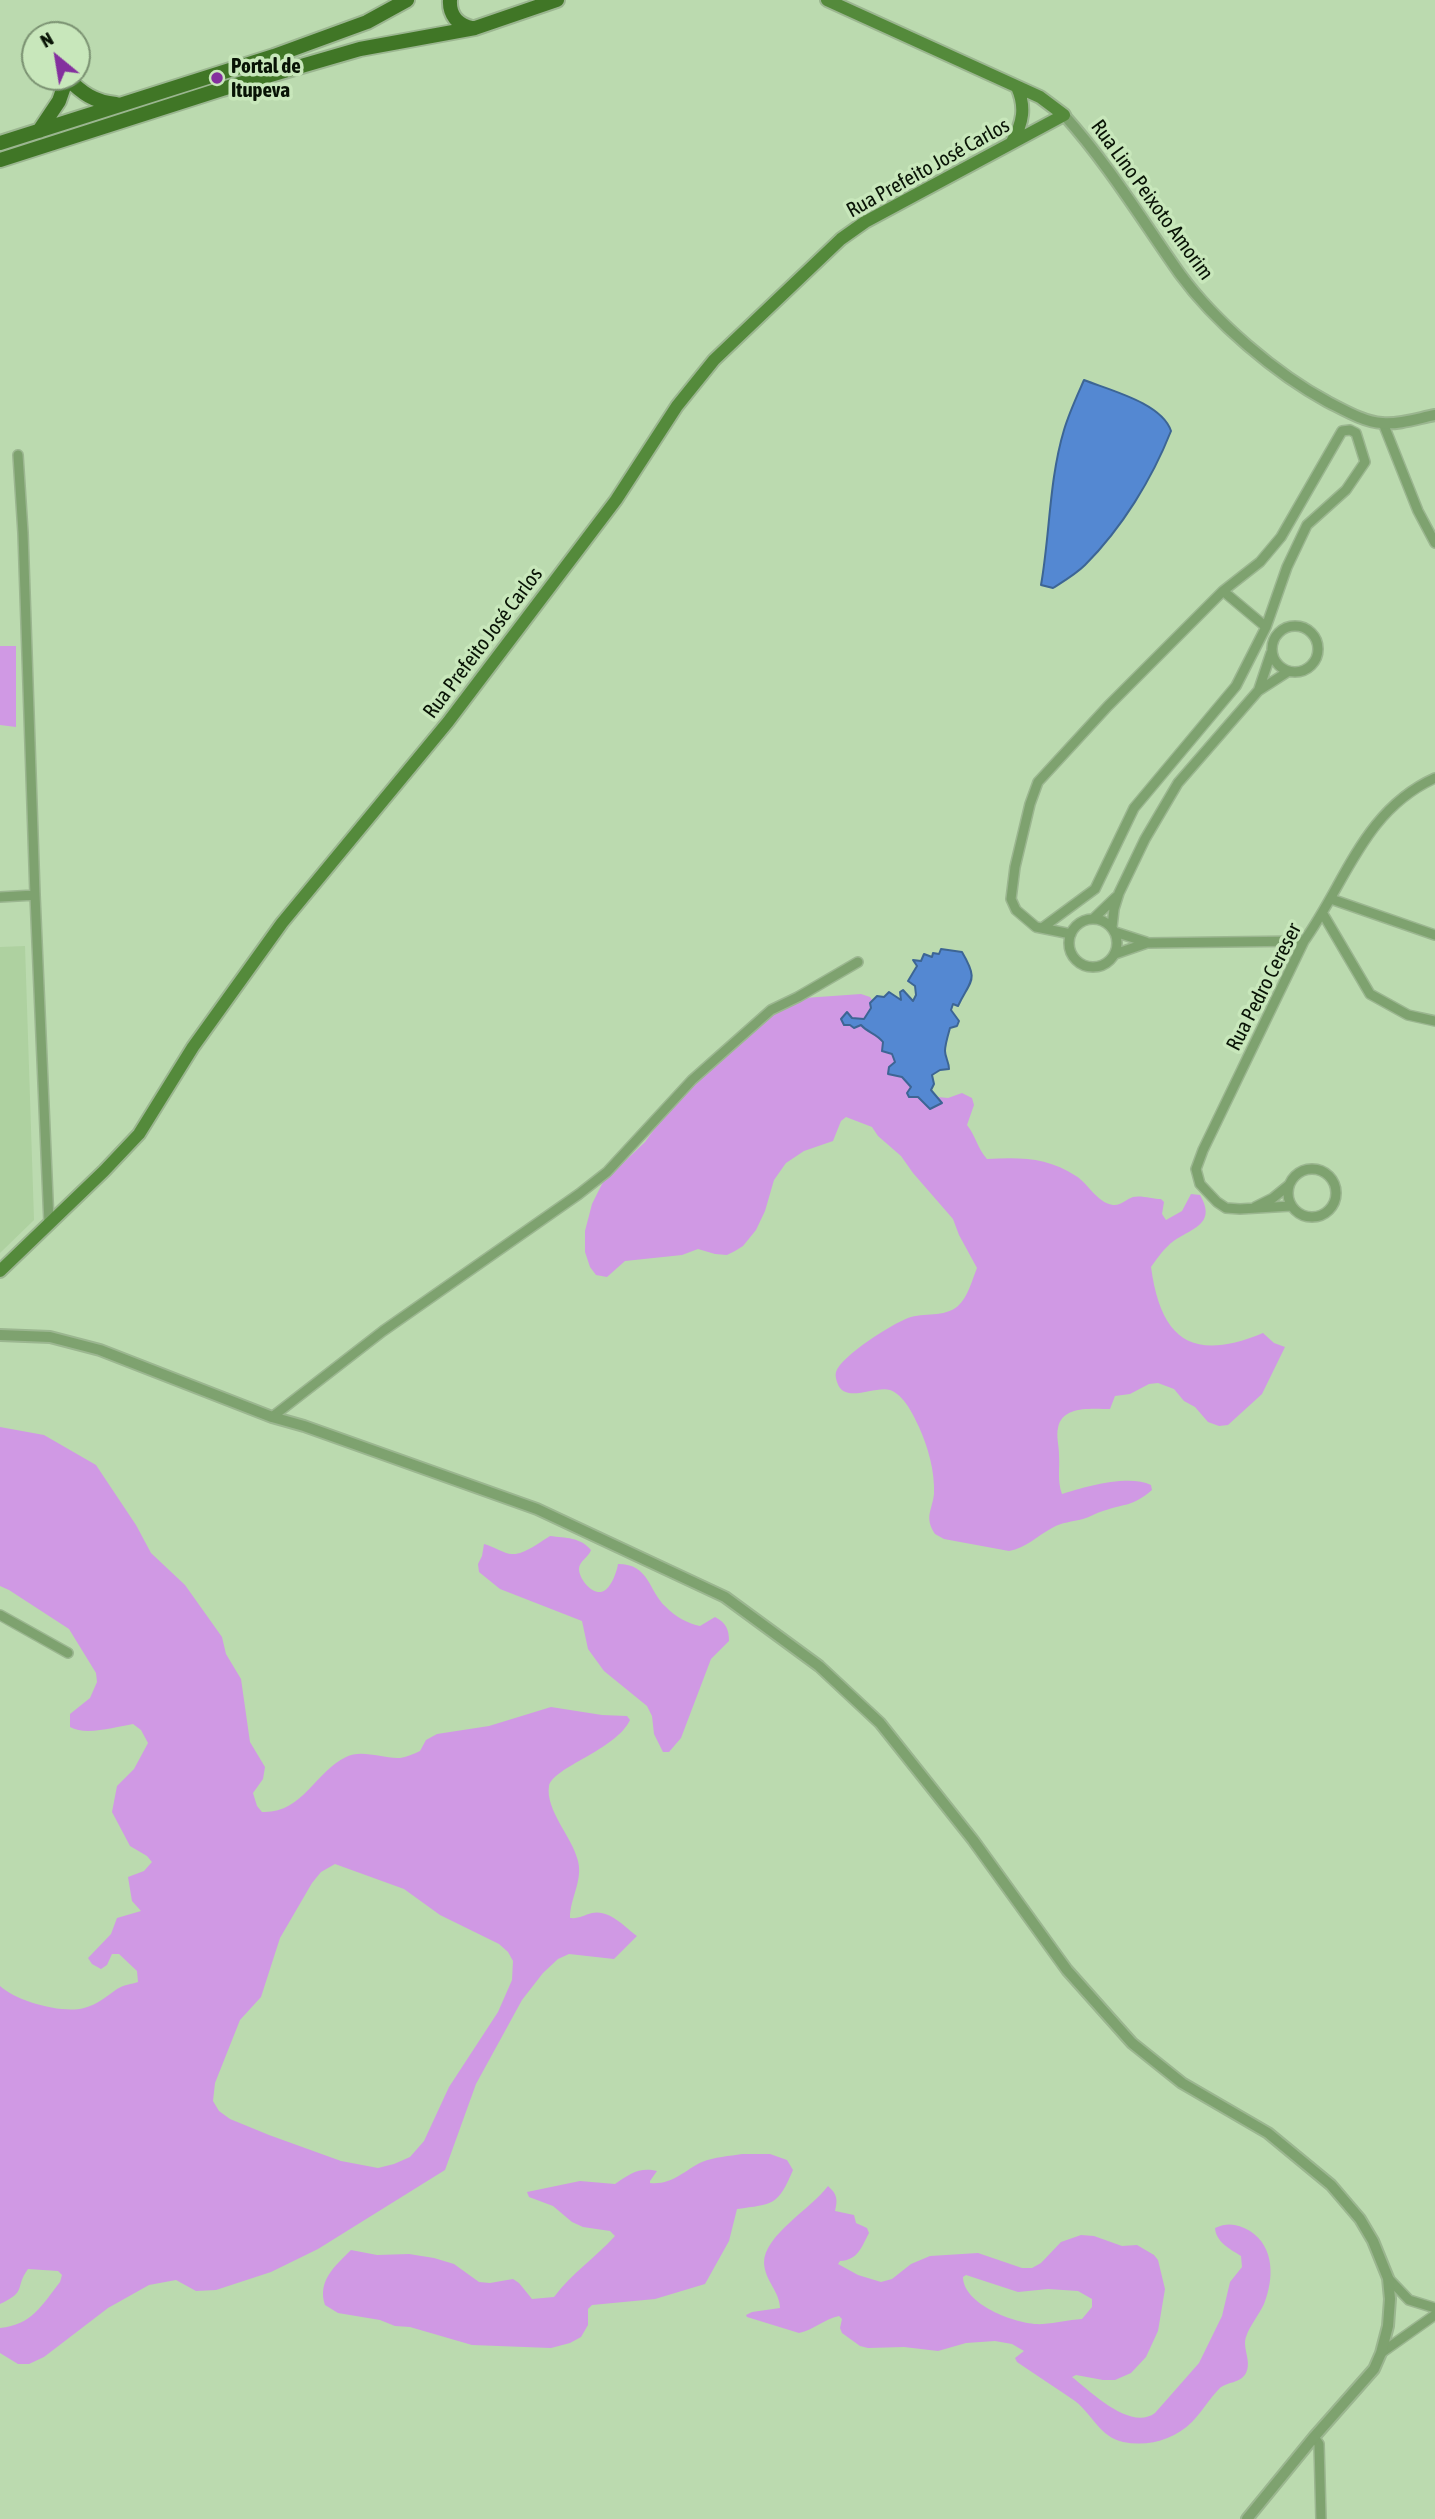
<!DOCTYPE html>
<meta charset="utf-8">
<style>
body{margin:0}
#map{position:relative;width:1435px;height:2519px;overflow:hidden;background:#bbdaaf;font-family:"Asap Condensed",sans-serif}
canvas{display:block}
.north{position:absolute;left:21px;top:21px;width:70px;height:70px;box-sizing:border-box;background:#c8e7bb;border:2px solid #7b9272;border-radius:50%;rotate:330deg;font-size:19px;font-weight:700;line-height:28px;text-align:center;color:#081305}
.north::after{content:'';display:block;margin:auto;width:24px;height:32px;background:#84309e;clip-path:polygon(50% 0,100% 100%,50% 72%,0 100%)}
</style>
<div id="map">
<canvas width="1435" height="2519"></canvas>
<div class="north">N</div>
</div>
<script>
const ctx = document.querySelector('canvas').getContext('2d');
ctx.lineJoin = 'round';
function fillPath(path, color) {
  ctx.fillStyle = color;
  ctx.fill(path, 'evenodd');
}
function trace(path, color, width, dash) {
  ctx.strokeStyle = color;
  ctx.lineWidth = width;
  ctx.lineCap = dash ? 'butt' : 'round';
  ctx.setLineDash(dash || []);
  ctx.stroke(path);
}
function write(font, color, halo, rows, align = 'center') {
  ctx.font = font + ' "Asap Condensed",sans-serif';
  ctx.lineWidth = 7;
  ctx.setLineDash([]);
  ctx.textBaseline = 'middle';
  ctx.strokeStyle = halo;
  ctx.fillStyle = color;
  for (const [text, x, y, turn = 0] of rows) {
    ctx.save();
    ctx.translate(x, y);
    ctx.rotate((+turn || 0) * Math.PI / 180);
    ctx.textAlign = isNaN(turn) ? turn : align;
    if (halo) ctx.strokeText(text, 0, 0);
    ctx.fillText(text, 0, 0);
    ctx.restore();
  }
}
const built = new Path2D(`
 M25,946L34,1220L0,1253V947Z`);
const green = new Path2D(`
 M0,646H16V727L0,725Z
 M861,994L870,997L875,1004L928,1096L948,1098L962,1093L972,1098L974,1105L967,1125C976,1136 977,1148 987,1159C1019,1157 1048,1157 1076,1176C1089,1184 1096,1202 1113,1205C1121,1206 1126,1199 1133,1197C1141,1195 1153,1199 1161,1199L1164,1202L1162,1214L1166,1220L1182,1211L1191,1194L1200,1195C1219,1227 1186,1229 1169,1245C1162,1251 1156,1260 1151,1267C1161,1341 1193,1362 1263,1333L1274,1343L1285,1347L1262,1394L1228,1425L1219,1426L1208,1422L1195,1407L1184,1401L1174,1389L1158,1383L1149,1384L1130,1394L1115,1396L1110,1409C1093,1409 1062,1405 1058,1428C1056,1436 1059,1446 1059,1455C1060,1469 1057,1480 1062,1494C1084,1487 1129,1474 1151,1485L1152,1490C1132,1507 1126,1503 1103,1511C1096,1513 1090,1517 1083,1519C1072,1522 1062,1522 1052,1528C1037,1536 1026,1548 1009,1551L944,1539L935,1534C924,1517 932,1511 934,1494C935,1471 928,1447 919,1427C913,1414 904,1395 890,1390C875,1385 844,1405 837,1382C836,1379 835,1375 836,1372C841,1356 892,1324 908,1318C924,1312 944,1318 958,1306C968,1297 972,1280 977,1268L959,1235L953,1219L913,1173L901,1156L878,1136L872,1127L846,1117L841,1121L833,1141L804,1151L786,1163L774,1180L765,1211L756,1230L743,1246L735,1251L727,1255L715,1254L698,1249L682,1255L625,1261L607,1277L596,1275L590,1267L585,1252V1231L592,1204L603,1182L645,1142L675,1100L743,1037L790,999Z
 M0,1427L44,1435L96,1465L136,1525L151,1553L185,1585L222,1637L226,1654L241,1679L250,1742L265,1767L263,1779L253,1793L257,1806L262,1812C302,1814 315,1772 346,1757C362,1749 383,1759 400,1758C406,1757 414,1754 420,1751L426,1740L437,1734L489,1726L551,1707L602,1715L627,1716L630,1720C616,1750 553,1767 549,1786C545,1810 573,1838 578,1861C583,1881 570,1898 570,1918C579,1919 584,1915 592,1913C609,1909 625,1927 637,1936L614,1959L569,1954L558,1959L543,1973L522,2000L476,2084L445,2170L318,2249L271,2272L216,2290L196,2291L176,2280L149,2285L108,2308L44,2357L29,2364H18L0,2353V2328C32,2325 42,2305 60,2282L62,2275L58,2271L28,2269C14,2288 28,2291 0,2304V1986C16,2001 62,2014 84,2008C97,2005 107,1996 117,1989C123,1985 132,1984 138,1982L137,1971L119,1954H112L107,1965L101,1969L92,1964L88,1958L111,1934L117,1918L141,1911L132,1901L128,1877L144,1871L152,1862L147,1856L130,1846L112,1812L117,1786L134,1769L148,1743L141,1730L133,1724C115,1727 86,1736 70,1727V1714L90,1698L97,1682L96,1673L69,1629L9,1590L0,1586ZM335,1864L404,1889L440,1915L499,1944L508,1952L513,1961L512,1980L498,2012L449,2087L424,2141L410,2157L394,2164L378,2168L341,2161L269,2135L230,2119L219,2111L213,2101L215,2083L240,2020L261,1997L280,1938L312,1883L321,1872Z
 M550,1536C566,1538 580,1537 591,1550C589,1557 579,1561 579,1569C579,1578 590,1593 601,1592C610,1591 617,1572 618,1564C650,1564 648,1591 666,1607C674,1616 689,1624 700,1626L715,1617C726,1623 729,1629 729,1641L711,1659L681,1738L669,1752H663L654,1734L652,1716L647,1706L604,1671L588,1649L582,1621L500,1589L479,1572L478,1564L482,1556L484,1544C493,1546 504,1554 512,1554C524,1555 540,1542 550,1536Z
 M742,2154H770L787,2160L793,2170C778,2206 773,2204 737,2209L729,2241L705,2284L655,2299L592,2305L588,2309V2325L581,2337L570,2343L551,2348L472,2345L410,2327L395,2326L380,2320L338,2313L325,2305C317,2281 335,2266 351,2250L377,2255L409,2254L434,2258L454,2264L479,2282L490,2283L513,2279L519,2283L532,2299L554,2297C573,2272 595,2258 615,2236L610,2231L583,2227L572,2222L553,2206L529,2197L527,2192L580,2181L615,2184C630,2174 639,2167 657,2171L650,2181V2183C673,2185 683,2171 702,2162C714,2157 730,2156 742,2154Z
 M828,2186C837,2194 838,2199 835,2211L854,2215L856,2223L867,2228L869,2233C861,2248 858,2260 840,2261L838,2264L858,2275L881,2282L892,2279L911,2264L930,2256L978,2253L1022,2268H1032L1041,2263L1061,2242L1081,2235L1094,2236L1122,2246L1137,2245L1154,2255L1158,2260L1165,2289L1158,2331L1146,2357L1131,2373L1115,2380H1103L1076,2375L1072,2377C1092,2393 1131,2431 1155,2413L1199,2363L1222,2316L1230,2282L1242,2267L1241,2256C1230,2249 1216,2242 1215,2228C1228,2222 1238,2224 1250,2231C1275,2247 1274,2279 1264,2304C1259,2315 1250,2325 1246,2337C1242,2348 1252,2361 1246,2373C1240,2384 1227,2381 1219,2389C1209,2399 1202,2412 1192,2422C1174,2440 1148,2447 1123,2442C1100,2437 1092,2414 1075,2401C1056,2388 1036,2375 1017,2362L1015,2358L1024,2351L1012,2344L995,2341L966,2343L938,2351L904,2347L868,2348L860,2346L842,2333L840,2328L842,2319L839,2316C824,2319 814,2330 799,2333L747,2317L746,2315L752,2312L780,2308C780,2292 765,2281 764,2263C764,2235 811,2209 828,2186ZM966,2275L1018,2292L1048,2289L1078,2291L1092,2299V2307L1082,2319C1068,2320 1056,2323 1043,2324C1019,2326 963,2305 963,2277Z`);
const water = new Path2D(`
 M1084,380C1109,390 1162,403 1171,431C1152,479 1122,528 1085,565C1076,574 1064,581 1053,588L1041,585C1050,534 1049,480 1064,430C1069,413 1077,396 1084,380Z
 M941,949L962,952C979,981 971,979 958,1006L953,1004L951,1010L959,1021L957,1026L950,1028C948,1035 945,1045 945,1051C945,1057 949,1062 949,1069L940,1070L932,1075L934,1084L931,1090L942,1103L930,1109L918,1097H909L907,1093L911,1087L902,1077L888,1074L889,1067L895,1062L892,1054L882,1051L883,1042C876,1033 868,1033 861,1025L854,1028L850,1025H844L841,1019L847,1012L852,1018L864,1019L871,1008L870,1003L877,996L884,997L889,992L901,1000L900,992L903,990L913,1001L916,995L915,986L908,981L917,966L913,960L921,961L924,954L932,957L933,953L939,954Z`);
const minor = new Path2D(`
 M1383,423L1418,511L1435,543
 M18,455L23,533L35,895L49,1223
 M1223,591L1266,627
 M1272 649a23 23 0 1 1 46 0a23 23 0 1 1-46 0Z
 M1259,689L1271,653
 M0,897L35,895
 M1331,899L1435,935
 M1323,914L1370,994L1408,1015L1435,1021
 M1093,919L1116,897
 M1069 943a24 24 0 1 1 48 0a24 24 0 1 1-48 0Z
 M1112,927L1114,909L1119,893L1145,839L1178,783L1258,691L1289,671
 M1042,928L1095,889L1134,808L1236,686L1266,627L1287,567L1307,525L1346,490L1365,462L1356,433L1350,430L1342,431L1281,537L1260,562L1223,591L1108,706L1038,782L1030,804L1015,867L1011,899L1016,910L1036,927L1071,934
 M1115,932L1146,942
 M1115,954L1147,943L1304,941
 M1288 1193a24 24 0 1 1 48 0a24 24 0 1 1-48 0Z
 M1291,1206L1240,1209L1226,1208L1217,1202L1200,1184L1196,1169L1203,1150L1304,941C1346,882 1364,810 1435,778
 M1255,1207L1273,1198L1289,1185
 M272,1417L383,1331L579,1194L607,1172L692,1080L771,1010L798,997L858,962
 M0,1615L68,1653
 M1388,2278L1409,2300L1435,2308
 M1381,2353L1435,2315
 M1314,2437L1319,2444L1321,2519`);
const tertiary = new Path2D(`
 M1064,115C1108,164 1142,220 1180,274C1215,322 1276,374 1328,402C1344,410 1364,422 1382,423C1399,425 1419,418 1435,415
 M0,1335L50,1337L100,1350L272,1417L304,1426L537,1509L725,1597L819,1666L880,1723L973,1840L1067,1970L1132,2043L1182,2083L1268,2133L1331,2185L1360,2219L1373,2241L1388,2278L1390,2299L1388,2326L1381,2353L1374,2369L1314,2437L1247,2519`);
const secondary = new Path2D(`
 M1012,142C1023,123 1026,107 1017,87
 M0,1271L104,1171L139,1134L193,1047L282,923L448,722L616,500L677,406L714,360L841,239L865,222L1064,115L1040,97L827,0`);
const primary = new Path2D(`
 M450,0C449,15 458,25 472,28
 M39,131L59,101L67,78C82,93 94,102 116,104
 M0,143L274,56L367,22L407,0
 M0,160L222,89L360,49L475,28L557,0`);
const markers = [
 [217,78,7,"#84309e"]
];
const poiNames = [
 ["Portal de",231,66],
 ["Itupeva",231,90]
];
const streetNames = [
 ["Rua Prefeito José Carlos",928,168,-29],
 ["Rua Lino Peixoto Amorim",1152,200,54],
 ["Rua Prefeito José Carlos",483,643,-53],
 ["Rua Pedro Cereser",1264,987,-63]
];
fillPath(built, '#aed1a0');
fillPath(green, '#d099e4');
fillPath(water, '#5488d2');
trace(water, '#3d6594', 2);
trace(minor, '#9bb690', 12);
trace(tertiary, '#9bb690', 14);
trace(secondary, '#9bb690', 16);
trace(primary, '#9bb690', 18);
trace(minor, '#7ea26f', 9);
trace(tertiary, '#7ea26f', 10);
trace(secondary, '#548a3b', 12);
trace(primary, '#407626', 14);
for (const [x, y, r, color] of markers) {
  const dot = new Path2D();
  dot.arc(x, y, r, 0, 2 * Math.PI);
  ctx.fillStyle = color;
  ctx.fill(dot);
  trace(dot, '#c8e7bb', 2.5);
}
write('bold 21px', '#081305', '#c8e7bb', poiNames, 'left');
write('21px', '#081305', '#c8e7bb', streetNames);
</script>
